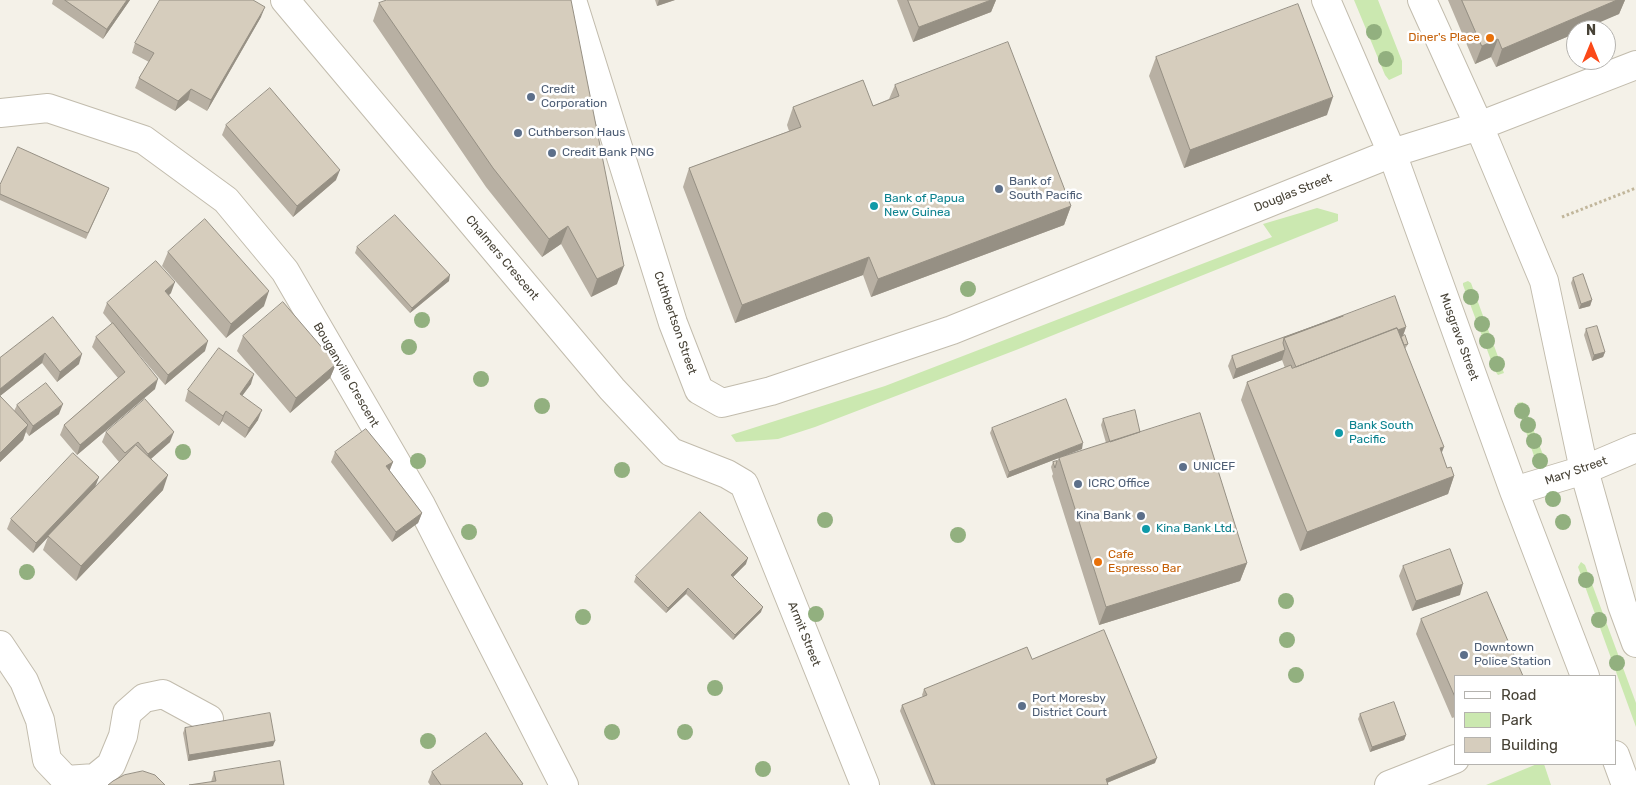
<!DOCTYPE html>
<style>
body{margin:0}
#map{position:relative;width:1636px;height:785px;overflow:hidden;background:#f4f1e8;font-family:Rubik,sans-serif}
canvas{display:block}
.legend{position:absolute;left:1454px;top:675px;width:162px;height:90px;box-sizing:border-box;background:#fff;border:1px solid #b5b3af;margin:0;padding:6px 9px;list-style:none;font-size:15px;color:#474236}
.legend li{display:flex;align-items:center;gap:10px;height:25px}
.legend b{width:25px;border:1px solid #b5b3af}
.north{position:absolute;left:1566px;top:20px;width:50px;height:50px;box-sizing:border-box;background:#fff;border:1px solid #b5b3af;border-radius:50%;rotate:0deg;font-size:14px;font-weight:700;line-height:20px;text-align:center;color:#474236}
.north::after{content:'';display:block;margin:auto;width:18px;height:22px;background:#fb4918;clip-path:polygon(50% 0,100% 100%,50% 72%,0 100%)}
</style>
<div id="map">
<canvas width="1636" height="785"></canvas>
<ul class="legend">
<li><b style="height:6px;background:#fff"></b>Road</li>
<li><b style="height:14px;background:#cbe8b0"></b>Park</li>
<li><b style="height:14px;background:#d6cdbd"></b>Building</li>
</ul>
<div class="north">N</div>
</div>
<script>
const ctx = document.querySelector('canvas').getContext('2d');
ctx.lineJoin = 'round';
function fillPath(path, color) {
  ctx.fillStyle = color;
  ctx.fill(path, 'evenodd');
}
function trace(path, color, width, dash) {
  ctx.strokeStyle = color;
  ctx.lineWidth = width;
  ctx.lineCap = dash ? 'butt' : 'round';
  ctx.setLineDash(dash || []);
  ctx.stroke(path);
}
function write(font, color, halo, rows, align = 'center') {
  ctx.font = font + ' Rubik,sans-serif';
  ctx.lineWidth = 5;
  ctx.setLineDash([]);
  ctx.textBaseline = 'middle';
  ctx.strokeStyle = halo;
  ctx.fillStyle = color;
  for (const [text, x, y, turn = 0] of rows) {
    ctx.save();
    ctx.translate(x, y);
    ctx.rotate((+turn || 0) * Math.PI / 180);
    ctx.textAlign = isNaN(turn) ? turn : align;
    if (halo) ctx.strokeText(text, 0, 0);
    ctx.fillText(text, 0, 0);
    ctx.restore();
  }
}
const green = new Path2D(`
 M1354,0H1378L1402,61V74L1389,80L1385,75Z
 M1317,208L1338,214V221L1016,350L815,427L778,439L736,442L731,435L885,386L1272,237L1263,224Z
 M1468,281L1471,283L1504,373L1498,375L1495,371L1463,285V283Z
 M1523,402L1548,468L1539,471L1517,405V403Z
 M1581,562L1585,565L1636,703V727L1578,567Z
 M1537,764H1544L1551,785H1486Z`);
const path = new Path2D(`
 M1562,217L1636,188`);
const minor = new Path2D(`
 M285,0L612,389L671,452L727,474L744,484L865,785
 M572,0L673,323L699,390L722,403L771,391L952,330L1392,153L1479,126L1636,65
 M1326,0L1392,153L1514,491L1585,676
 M1422,0L1479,126L1544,281L1584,470L1622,605L1636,643
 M0,113L48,108L144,140L226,200L285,271L421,505L564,785
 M1514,491L1584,470L1636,448
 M0,645L24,681L40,720L47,760L66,780L95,778L111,765L123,736L127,713L144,698L163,694L209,719
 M1615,755L1626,785
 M1389,785L1455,759`);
const trees = [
 [1374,32],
 [1386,59],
 [968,289],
 [1471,297],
 [422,320],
 [1482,324],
 [1487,341],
 [409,347],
 [1497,364],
 [481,379],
 [542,406],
 [1522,411],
 [1528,425],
 [1534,441],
 [183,452],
 [418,461],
 [1540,461],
 [622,470],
 [1553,499],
 [825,520],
 [1563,522],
 [469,532],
 [958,535],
 [27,572],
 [1586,580],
 [1286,601],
 [816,614],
 [583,617],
 [1599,620],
 [1287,640],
 [1617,663],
 [1296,675],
 [715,688],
 [612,732],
 [685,732],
 [428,741],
 [763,769]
];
const wall = new Path2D(`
 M53,0H130L103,39L52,4Z
 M655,0H675L657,6Z
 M897,0H996L991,12L913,42Z
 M1448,0H1625L1619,14L1576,30V33L1496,67L1491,57L1475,64Z
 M379,3L617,284L591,297L561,244L542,257L486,187L373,21Z
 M261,17L207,111L188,100L175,111L135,88L139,78L149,62L132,53L135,43Z
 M1156,57L1327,115L1184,168L1149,76Z
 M895,85L1071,206L1064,225L871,297L863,275L735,323L683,187L689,168L789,131L787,125L793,107L873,106L889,99Z
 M226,125L336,180L293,217L222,135Z
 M0,185L107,193L86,239L0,200Z
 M357,247L449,281L410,313L355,253Z
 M168,252L264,306L226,338L162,266Z
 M1573,278L1592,300L1590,306L1579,309L1571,283Z
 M171,293L169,295L205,351L165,385L136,351L155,389L77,455L60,435L64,425L118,378L92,347L96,337L112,324L103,313L107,303Z
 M1343,316L1406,327L1403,336L1408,344L1405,349L1447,468L1454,476L1448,494L1300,551L1241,400L1247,382L1285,368L1282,360L1233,379L1228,366L1232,356Z
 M53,317L79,364L57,382L42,363L0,396L14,411L17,405L59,414L29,436L26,432L23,440L0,462V358Z
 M1586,329L1605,352L1603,357L1592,361L1584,335Z
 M243,336L336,364L330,378L290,413L237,351Z
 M251,384L242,396L258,420L245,438L222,421L219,426L185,401L188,390Z
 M1103,419L1140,432L1247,563L1240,581L1099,625L1052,476L1053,474L1051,467L1053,462L1057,461L1059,458L1106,443L1101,425Z
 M992,428L1082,449L1007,478L990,433Z
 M106,432L170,442L151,459L163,490L76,581L43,550L48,537L33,553L7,529L11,519L99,477L95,487L119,462L102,442Z
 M335,452L393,462L389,470L422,513L418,523L392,542L331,462Z
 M746,564L733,577L761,612L733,640L686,594L666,613L634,582L636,576Z
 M1403,566L1460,595L1412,611L1399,576Z
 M1421,619L1455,676V717L1452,718L1416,634Z
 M1032,659L1155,763L1107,783L1108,785H931L900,711L902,705L923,697L922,695L924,689Z
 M1360,714L1406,735L1404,740L1370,752L1358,719Z
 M185,728L273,746L188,761L183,733Z
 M214,772L284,785L211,782Z
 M432,772L522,785H430L428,782Z`);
const shadedWall = new Path2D(`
 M127,0H130L103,39L107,29Z
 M659,0H675L657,6Z
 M991,0H996L991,12L913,42L919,27Z
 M1617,0H1625L1619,14L1582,30H1576V33L1496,67L1502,49Z
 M265,7L261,17L207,111L211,100Z
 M1498,39L1491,57L1475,64L1482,46Z
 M191,89L188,100L175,111L178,101Z
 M1333,97L1327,115L1184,168L1190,150Z
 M340,170L336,180L293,217L297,206Z
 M1071,206L1064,225L871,297L878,279Z
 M568,226L561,244L542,257L549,239Z
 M869,257L863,275L735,323L742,305Z
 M624,266L617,284L591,297L597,279Z
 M450,275L449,281L410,313L412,308Z
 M175,282L171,293L162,301L165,291Z
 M269,291L264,306L226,338L231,324Z
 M1592,300L1590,306L1579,309L1581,304Z
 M1406,327L1401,341L1296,369Z
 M208,341L205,351L165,385L168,375Z
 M1285,350L1282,360L1233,379L1236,369Z
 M1605,352L1603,357L1592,361L1594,355Z
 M45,353L42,363L0,396V389Z
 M82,354L79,364L57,382L60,372Z
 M336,364L330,378L290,413L296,398Z
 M254,374L251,384L236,404L240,394Z
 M158,379L155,389L77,455L80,445Z
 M63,404L59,414L29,436L33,426Z
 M262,410L258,420L245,438L249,428Z
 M226,411L222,421L219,426L223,416Z
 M28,425L23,440L0,462V453Z
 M174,432L170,442L145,464L148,454Z
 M1083,443L1082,449L1007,478L1009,472Z
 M1444,447L1437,465L1440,448Z
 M393,462L389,472L386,466Z
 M168,475L163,490L76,581L81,566Z
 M1454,476L1448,494L1300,551L1307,532Z
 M99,477L95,487L33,553L36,543Z
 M422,513L418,523L392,542L396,532Z
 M748,558L746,564L729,581L731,575Z
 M1247,563L1240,581L1099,625L1106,607Z
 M1463,584L1460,595L1412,611L1416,601Z
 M688,588L686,594L666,613L668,608Z
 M763,607L761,612L733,640L735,635Z
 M1406,735L1404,740L1370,752L1372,747Z
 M275,741L273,746L188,761L189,755Z
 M1157,758L1155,763L1104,784L1106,779Z`);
const building = new Path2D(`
 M65,0H127L107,29Z
 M160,0H253L265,7L211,100L191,89L178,101L139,78L154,53L135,43Z
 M387,0H571L624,266L597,279L568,226L549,239L493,168L379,3Z
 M908,0H991L919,27Z
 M1462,0H1617L1502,49L1498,39L1482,46Z
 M1298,4L1333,97L1190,150L1156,57Z
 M1008,42L1071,206L878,279L869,257L742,305L689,168L801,127L793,107L863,80L873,106L899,96L895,85Z
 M270,88L340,170L297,206L226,125Z
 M18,147L109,188L88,233L0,194V185Z
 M395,215L450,275L412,308L357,247Z
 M205,219L269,291L231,324L168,252Z
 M156,261L175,282L165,291L208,341L168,375L107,303Z
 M1583,274L1592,300L1581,304L1573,278Z
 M1395,296L1406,327L1398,330L1397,328L1296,367L1284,338Z
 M283,302L336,364L296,398L243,336Z
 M1343,316L1284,338L1283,343L1285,350L1236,369L1232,356Z
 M53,317L82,354L60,372L45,353L0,389V358Z
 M113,323L158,379L80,445L64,425L125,372L96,337Z
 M1597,326L1605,352L1594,355L1586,329Z
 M1397,328L1444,447L1440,448L1447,468L1451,467L1454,476L1307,532L1247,382L1291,365L1292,368Z
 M1405,335L1408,344L1404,345L1401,337Z
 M219,348L254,374L240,394L262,410L249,428L226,411L223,416L188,390Z
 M46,383L63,404L33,426L17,405Z
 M0,396L28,425L0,453Z
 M145,399L174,432L148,454L138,442L125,453L106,432Z
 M1066,399L1083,443L1009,472L992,428Z
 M1135,410L1140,432L1110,442L1103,419Z
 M1200,413L1247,563L1106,607L1059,458Z
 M366,429L393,462L386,466L422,513L396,532L335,452Z
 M136,445L168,475L81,566L48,536Z
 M73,453L99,477L36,543L11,519Z
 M1057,461L1055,468L1053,462Z
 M700,512L748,558L731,575L763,607L735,635L688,588L668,608L636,576Z
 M1450,549L1463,584L1416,601L1403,566Z
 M1487,592L1523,676H1455V697L1421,619Z
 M1104,630L1157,758L1106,779L1108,785H935L902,705L927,695L924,689L1027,647L1032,659Z
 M1394,702L1406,735L1372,747L1360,714Z
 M270,713L275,741L189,755L185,728Z
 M486,733L523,784L521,785H441L432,772Z
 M280,761L284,785H189L216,781L214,772Z
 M143,771L155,775L165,785H108L113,781L124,775Z`);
const markers = [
 [1490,38,5,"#e8710a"],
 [531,97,5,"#5c6f8a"],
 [518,133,5,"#5c6f8a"],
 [552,153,5,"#5c6f8a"],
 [999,189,5,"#5c6f8a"],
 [874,206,5,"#0f9aa8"],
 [1339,433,5,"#0f9aa8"],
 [1183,467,5,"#5c6f8a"],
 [1078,484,5,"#5c6f8a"],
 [1141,516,5,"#5c6f8a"],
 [1146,529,5,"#0f9aa8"],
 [1098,562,5,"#e8710a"],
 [1464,655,5,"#5c6f8a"],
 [1022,706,5,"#5c6f8a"]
];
const foodNames = [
 ["Diner's Place",1480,38],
 ["Cafe",1108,555,"left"],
 ["Espresso Bar",1108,569,"left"]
];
const serviceNames = [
 ["Credit",541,90],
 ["Corporation",541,104],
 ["Cuthberson Haus",528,133],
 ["Credit Bank PNG",562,153],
 ["Bank of",1009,182],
 ["South Pacific",1009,196],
 ["UNICEF",1193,467],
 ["ICRC Office",1088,484],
 ["Kina Bank",1131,516,"right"],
 ["Downtown",1474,648],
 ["Police Station",1474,662],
 ["Port Moresby",1032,699],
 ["District Court",1032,713]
];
const streetNames = [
 ["Douglas Street",1293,193,-22],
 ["Chalmers Crescent",502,258,50],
 ["Cuthbertson Street",675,323,71],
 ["Musgrave Street",1459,337,70],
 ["Bouganville Crescent",346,375,60],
 ["Mary Street",1576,471,-19],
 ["Armit Street",804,634,68]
];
const cultureNames = [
 ["Bank of Papua",884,199],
 ["New Guinea",884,213],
 ["Bank South",1349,426],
 ["Pacific",1349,440],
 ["Kina Bank Ltd.",1156,529]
];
fillPath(green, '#cbe8b0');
trace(minor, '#c2bcad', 30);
trace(path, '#c1b69b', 3, [2.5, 2.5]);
trace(minor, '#fff', 28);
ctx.fillStyle = '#92b07f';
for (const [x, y] of trees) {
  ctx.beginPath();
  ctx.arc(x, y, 8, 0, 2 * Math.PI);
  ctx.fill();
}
fillPath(wall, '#b8b0a3');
fillPath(shadedWall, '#969084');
fillPath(building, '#d6cdbd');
trace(building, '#969084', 1);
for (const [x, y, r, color] of markers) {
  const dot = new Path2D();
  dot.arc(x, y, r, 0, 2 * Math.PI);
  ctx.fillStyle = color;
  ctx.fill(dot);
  trace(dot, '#fff', 2);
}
write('12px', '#c56008', '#fff', foodNames, 'right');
write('12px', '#4e5e75', '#fff', serviceNames, 'left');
write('12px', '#474236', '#fff', streetNames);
write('12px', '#0d838f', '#fff', cultureNames, 'left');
</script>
